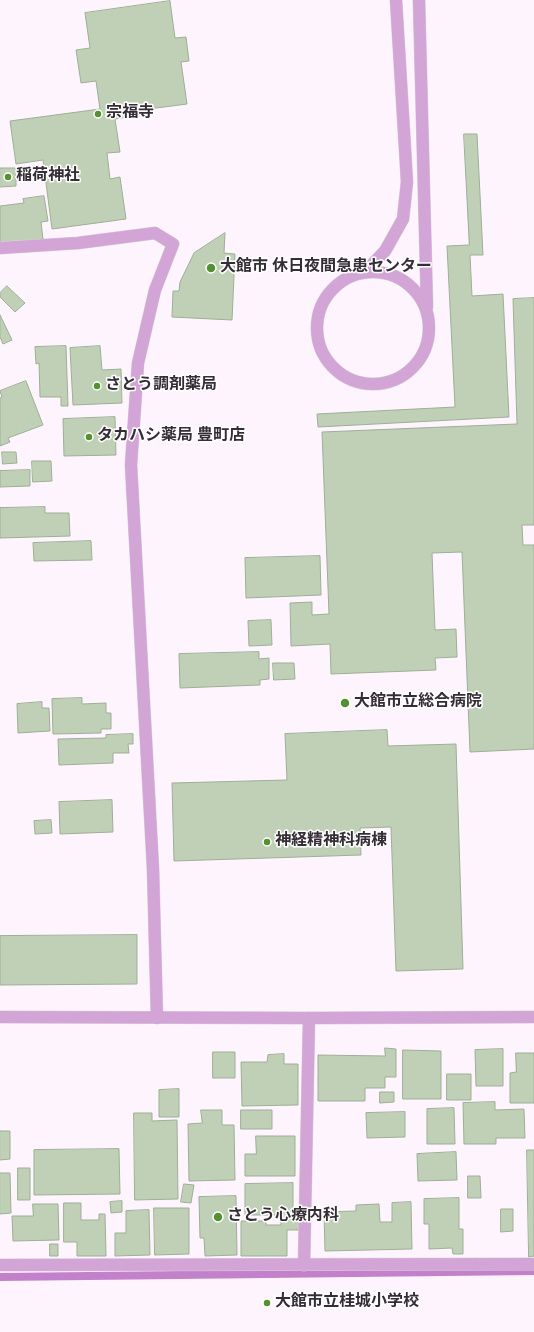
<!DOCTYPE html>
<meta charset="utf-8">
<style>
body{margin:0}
canvas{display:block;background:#fdf4fe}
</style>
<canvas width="534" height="1332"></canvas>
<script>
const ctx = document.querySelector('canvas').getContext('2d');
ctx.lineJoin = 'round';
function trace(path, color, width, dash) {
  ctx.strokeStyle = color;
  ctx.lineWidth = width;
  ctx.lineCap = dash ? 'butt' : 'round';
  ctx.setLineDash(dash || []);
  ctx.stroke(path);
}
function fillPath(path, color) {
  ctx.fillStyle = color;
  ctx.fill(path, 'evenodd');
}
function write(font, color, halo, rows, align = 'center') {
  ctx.font = font + ' Spectral,"Noto Sans JP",serif';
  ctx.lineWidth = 3;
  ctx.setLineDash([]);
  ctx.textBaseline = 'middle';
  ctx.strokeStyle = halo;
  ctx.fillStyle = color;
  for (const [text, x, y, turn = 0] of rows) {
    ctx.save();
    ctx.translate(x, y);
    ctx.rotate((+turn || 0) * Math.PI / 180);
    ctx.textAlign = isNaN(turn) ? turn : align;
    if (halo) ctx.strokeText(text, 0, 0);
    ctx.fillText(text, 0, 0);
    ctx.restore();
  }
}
const stream = new Path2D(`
 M0,1277L534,1271`);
const building = new Path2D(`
 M170,1L175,38L186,37L189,61L181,62L187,104L133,111L134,116L115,119L120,152L107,153L110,179L120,177L126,219L52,229L43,160L16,164L10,121L100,109L96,81L81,83L76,50L90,48L85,13Z
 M464,134H477L483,255H470L472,296L503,294L509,417L318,427L317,414L455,407L447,246L469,245Z
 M0,168H16V186L0,187Z
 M44,196L48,221L41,222L43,239L0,244V206L24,203L23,199Z
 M225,233L224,253L235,254L232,320L172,317L173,291H179L180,282L194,253Z
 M7,286L25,303L15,312L0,297V293Z
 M534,298V525H522L523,545H534V749L470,752L462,552L432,553L435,630L456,629L457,657L435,658L436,670L331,674L330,644L291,646L290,603L312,602V615L329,614L322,432L517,424L513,299Z
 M0,315L12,340L3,344L0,337Z
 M66,346L68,406H61V397H40L39,363L36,364L35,347Z
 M100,346L102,370L121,369L122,403L73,405L70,348Z
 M26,381L43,425L8,438L10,442L0,446V398L2,397L0,391Z
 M115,417L116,455L64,456L63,419Z
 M2,452H16L17,463L3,464Z
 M32,461H51L52,481L33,482Z
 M30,470V486L0,487V471Z
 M45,507V513H69L70,536L0,538V508Z
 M91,541L92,560L34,561L33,543Z
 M320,556L321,595L246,598L245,558Z
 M271,620L272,645L249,646L248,621Z
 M259,652V659L269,658V679L260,680V685L180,688L179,654Z
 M273,663H294L295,679L274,680Z
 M82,698V704L106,703V713H111V729H101V733L53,734L52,699Z
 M42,702V708H49L50,731L18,733L17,704Z
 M387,730L388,746L456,744L463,969L396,971L391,827L360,828L361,855L174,861L172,783L287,780L285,734Z
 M133,734V744H128L129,753H113V763L59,765L58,739L106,738V735Z
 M112,800L113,832L60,834L59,802Z
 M51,820L52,833L35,834L34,821Z
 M137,935V984L0,985V936Z
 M385,1048L396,1049V1077H385V1088H365V1101H318V1055L385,1056Z
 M503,1049V1086H476L475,1050Z
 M403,1050L441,1051V1099H403Z
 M213,1052H235V1078H213Z
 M516,1053H534V1103H510V1073L516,1072Z
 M284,1054V1064H298V1105L242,1106L241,1062H267L268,1055Z
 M447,1074H471V1100H447Z
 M179,1089V1117H159V1090Z
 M380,1092H394V1102L380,1103Z
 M495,1102V1110L524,1109L525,1138H496V1144H464L463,1103Z
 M454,1108L455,1144H427V1109Z
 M201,1110H222V1125H234L235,1180L189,1181L188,1124L202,1123Z
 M241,1110H272V1129H241Z
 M405,1112V1137L367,1138L366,1113Z
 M134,1113H152V1121L177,1120L178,1199L135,1200Z
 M0,1131H10V1159L0,1160Z
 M256,1136H295V1176H245V1154H256Z
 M119,1149L120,1194L34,1195V1150Z
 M527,1150H534V1256L529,1257Z
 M456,1152L457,1180L418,1181L417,1154Z
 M18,1168H30V1200H18Z
 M0,1173H10L11,1213L0,1214Z
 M468,1176H480L481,1198H468Z
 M293,1183V1210H299V1230H287V1256H241V1221H266V1225H281L280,1215H245V1184Z
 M184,1184L194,1185L191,1203L181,1202Z
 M236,1196L237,1255L205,1256L204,1238H200L199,1197Z
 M459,1198V1229H463V1254H453L452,1248L429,1249V1224H424V1199Z
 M122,1201V1212L111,1213L110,1202Z
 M411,1202L412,1249L325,1251L324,1212L356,1211V1205L379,1204L380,1222H392V1203Z
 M64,1203H81V1220H99V1214H105L106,1256H77V1242H64Z
 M33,1204H58L59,1240L13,1241L12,1216H33Z
 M154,1208H189V1254L155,1255Z
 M501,1209H513V1231L501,1232Z
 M149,1210L150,1255L115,1256V1233H126V1211Z
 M50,1244H58V1256H50Z`);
const minor = new Path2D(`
 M419,0L427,307
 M0,248L78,243L155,233L173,244L155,290L138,363L131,465L153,869L157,1018
 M317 328a56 56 0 1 1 112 0a56 56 0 1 1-112 0Z
 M365,272L385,251L403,219L407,182L396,0
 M0,1265L534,1264
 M304,1265L309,1018`);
const tertiary = new Path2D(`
 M0,1017L309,1018L534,1017`);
const markers = [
 [98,114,4,"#559130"],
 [8,177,4,"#559130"],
 [211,268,5,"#559130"],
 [97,386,4,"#559130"],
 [89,437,4,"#559130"],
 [345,703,5,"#559130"],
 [267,842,4,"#559130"],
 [218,1217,5,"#559130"],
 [267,1303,4,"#559130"]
];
const poiNames = [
 ["宗福寺",106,114],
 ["稲荷神社",16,177],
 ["大館市 休日夜間急患センター",220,268],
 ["さとう調剤薬局",105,386],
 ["タカハシ薬局 豊町店",97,437],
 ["大館市立総合病院",354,703],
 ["神経精神科病棟",275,842],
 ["さとう心療内科",227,1217],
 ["大館市立桂城小学校",275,1303]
];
trace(stream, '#c481cb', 8);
fillPath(building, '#bfd0b6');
trace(building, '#9eaf96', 1);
trace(minor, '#d9d0da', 13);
trace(tertiary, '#d9d0da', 13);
trace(minor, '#d2a5d6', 12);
trace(tertiary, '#d2a5d6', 12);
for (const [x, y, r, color] of markers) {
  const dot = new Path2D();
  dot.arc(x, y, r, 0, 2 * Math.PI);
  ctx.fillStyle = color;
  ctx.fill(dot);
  trace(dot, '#fff', 1.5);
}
write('bold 16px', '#352d36', '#fff', poiNames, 'left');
</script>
